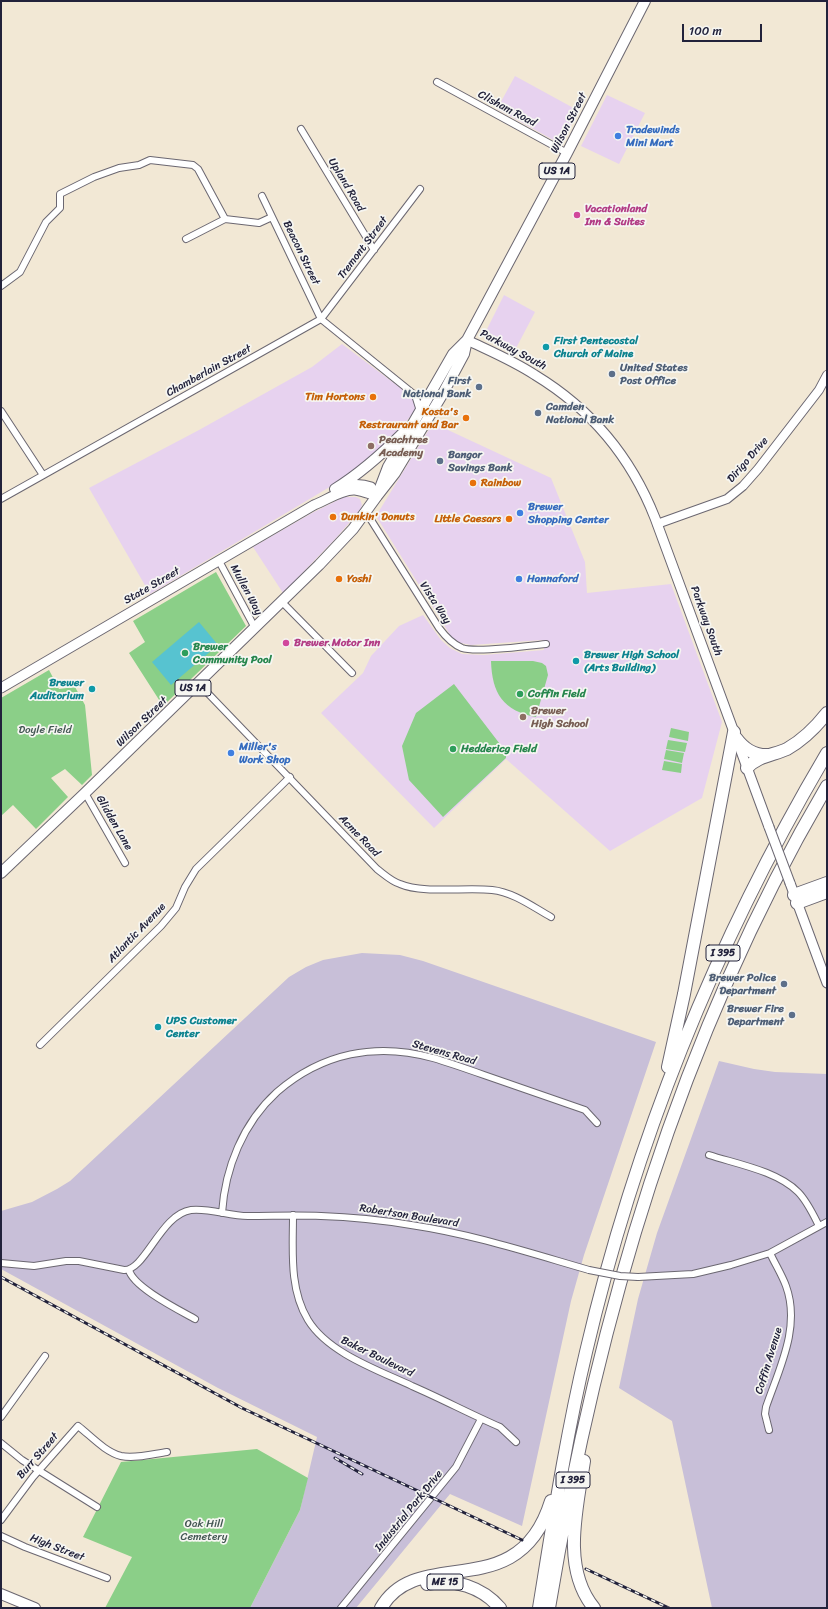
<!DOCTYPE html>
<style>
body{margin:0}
#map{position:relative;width:828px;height:1609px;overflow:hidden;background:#f2e8d5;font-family:Sriracha,sans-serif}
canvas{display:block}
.frame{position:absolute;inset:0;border:2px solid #22223b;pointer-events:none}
.scale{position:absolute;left:682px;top:24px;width:80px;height:18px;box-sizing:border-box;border:2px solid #22223b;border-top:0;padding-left:5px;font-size:12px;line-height:14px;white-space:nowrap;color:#22223b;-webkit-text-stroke:3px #f6f6f2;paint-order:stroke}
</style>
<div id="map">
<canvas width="828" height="1609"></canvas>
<div class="frame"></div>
<div class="scale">100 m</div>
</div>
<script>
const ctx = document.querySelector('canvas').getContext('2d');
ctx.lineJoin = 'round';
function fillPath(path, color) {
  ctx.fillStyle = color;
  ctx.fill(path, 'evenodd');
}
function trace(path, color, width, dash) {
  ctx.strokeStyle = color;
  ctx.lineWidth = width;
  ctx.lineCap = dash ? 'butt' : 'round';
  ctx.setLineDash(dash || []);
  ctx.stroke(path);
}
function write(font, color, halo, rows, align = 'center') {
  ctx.font = font + ' Sriracha,sans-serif';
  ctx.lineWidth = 3.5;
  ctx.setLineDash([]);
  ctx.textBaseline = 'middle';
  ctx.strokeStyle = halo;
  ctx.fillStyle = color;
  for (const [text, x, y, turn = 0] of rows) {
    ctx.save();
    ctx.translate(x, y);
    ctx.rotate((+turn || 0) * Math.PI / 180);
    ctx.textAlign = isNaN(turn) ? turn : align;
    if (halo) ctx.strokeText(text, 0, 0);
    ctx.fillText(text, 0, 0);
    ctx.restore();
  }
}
const built = new Path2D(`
 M515,76L579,111L565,137L557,142L497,109Z
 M607,95L645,113L619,164L581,146Z
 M504,295L535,312L513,354L487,340L486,331Z
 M342,344L415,399L417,407L410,417L386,443L368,460L333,485L150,594L89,488L199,430L312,367Z
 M433,423L551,478L585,562L587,593L671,584L722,722L702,798L610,851L506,759L434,828L321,713L363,673L371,656L399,626L423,615L441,640L450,648L462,654L484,655L544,650L543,640L471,645L461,643L452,638L376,516Z
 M344,497H356L360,499L362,505L360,510L337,537L283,593L253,547L312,513Z`);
const industrial = new Path2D(`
 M362,953L400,955L423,961L656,1042L584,1255L571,1301L522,1526L450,1494L356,1608H250L300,1510L317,1437L218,1388L1,1269V1211L32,1202L57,1189L70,1181L289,977L306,967L323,960Z
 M719,1061L754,1069L775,1072L827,1074V1608H712L672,1421L619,1388L638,1299L657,1233Z`);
const green = new Path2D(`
 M216,572L246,626L163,706L129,653L145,642L133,621Z
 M491,661H533L542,663L546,666L548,675L536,717C503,711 492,693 491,661Z
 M49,670L59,689L75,687L85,705L92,775L82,785L65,769L51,778L68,797L36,829L13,805L1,816V698Z
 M454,684L506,752V758L443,817L409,780L402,746L416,713Z
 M671,728L689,732L688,741L669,737Z
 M668,740L687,743L685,752L666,749Z
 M666,750L684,753L682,763L664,759Z
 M664,761L682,764L681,773L662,770Z
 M257,1449L308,1478L300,1510L250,1608H105L132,1557L83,1537L121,1462Z`);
const water = new Path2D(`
 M199,622L218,645L171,685L152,662Z`);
const minor = new Path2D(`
 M437,82L567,153
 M301,129L374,250
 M262,196L321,319L415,395L420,411
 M225,219L259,223L272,217
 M186,239L225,219
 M1,286L20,272L46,222L60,208V194L94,177L119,168L139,165L150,160L193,165L198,169L225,219
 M1,411L43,475
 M1,499L321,319L420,189
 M366,512L439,628C445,636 452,644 462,648C476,653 528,646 546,644
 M219,561L255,628
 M282,602L352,673
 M198,683L377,869C385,875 391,881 400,884C423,894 466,887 492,890C513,892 533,907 551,917
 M85,793L125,863
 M40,1045L161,926L176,908L185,887L196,869L290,777
 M709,1155C737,1164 777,1171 798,1192C807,1201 813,1214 819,1226
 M222,1213C225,1168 243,1123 277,1092C322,1053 376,1042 433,1058C450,1063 467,1069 484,1075C518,1087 551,1098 585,1110L597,1123
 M293,1215C293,1250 289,1289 308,1320C328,1353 378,1370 412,1386C442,1399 470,1414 500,1427L516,1442
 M1,1263L34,1266L66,1261H79L124,1270C145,1271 161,1214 191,1210C210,1208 229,1216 248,1216C272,1216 297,1215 321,1216C351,1217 381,1220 411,1225C472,1234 530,1253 589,1270
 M129,1270C133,1287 179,1310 195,1319
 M638,1277L693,1274L731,1265L770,1253L827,1222
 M1,1417L45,1356
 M769,1430L765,1414L766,1407C779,1369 801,1327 786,1286C782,1275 775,1264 770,1253
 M1,1443L22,1460L97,1507
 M1,1520L33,1477L78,1426C91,1436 105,1452 121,1456C135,1459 153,1454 167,1452
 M1,1536L25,1547L107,1578
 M341,1608L456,1467L481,1419`);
const tertiary = new Path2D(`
 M657,524L727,499L743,486L758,469L819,390L827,375`);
const secondary = new Path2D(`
 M467,340C490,351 514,361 535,375C591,409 631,457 655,518L769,827
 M340,487C351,484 360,483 371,487L377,496
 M1,688L314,505C327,500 342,489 355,490C362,491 370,494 377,496
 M790,883L827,983`);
const primary = new Path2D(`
 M380,488L388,467L453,354L467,340
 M335,489C361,473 383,453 404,432
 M1,873L85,793L319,565L353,529L377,496L395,473L442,395L464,354L467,340L567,153L645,1
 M1,1594L35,1608`);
const motorway = new Path2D(`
 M736,738C744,749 755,756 769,755
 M747,768C757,756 774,755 787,749C803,740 816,727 827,713
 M794,895L827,883
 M797,903L827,892
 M668,1067L684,994L734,732
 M584,1461C577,1508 561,1568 594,1608
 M427,1584C454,1578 482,1587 500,1608
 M381,1608C418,1543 518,1608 551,1501
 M539,1608C553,1522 566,1436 586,1352C635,1142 717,939 827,753
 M549,1608C597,1320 678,1039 827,786`);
const rail = new Path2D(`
 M1,1277L242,1408L522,1540
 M335,1458L362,1474
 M586,1569L669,1608`);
const minorBridge = new Path2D(`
 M589,1270L620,1276L638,1277`);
const secondaryBridge = new Path2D(`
 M769,827L790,883`);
const markers = [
 [618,136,4,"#3f7fe0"],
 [577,215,4,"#d1479c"],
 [546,347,4,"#0f9aa8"],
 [612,374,4,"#5c6f8a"],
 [479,387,4,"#5c6f8a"],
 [373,397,4,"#e8710a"],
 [538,413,4,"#5c6f8a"],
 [466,418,4,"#e8710a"],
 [371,446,4,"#8d6e63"],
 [440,461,4,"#5c6f8a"],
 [473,483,4,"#e8710a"],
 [520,513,4,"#3f7fe0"],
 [333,517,4,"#e8710a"],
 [509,519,4,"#e8710a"],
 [339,579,4,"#e8710a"],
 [519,579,4,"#3f7fe0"],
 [286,643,4,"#d1479c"],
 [185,653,4,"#2e9e5b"],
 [576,661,4,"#0f9aa8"],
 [92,689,4,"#0f9aa8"],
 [520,694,4,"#2e9e5b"],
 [523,717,4,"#8d6e63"],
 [453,749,4,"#2e9e5b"],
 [231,753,4,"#3f7fe0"],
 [784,984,4,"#5c6f8a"],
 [792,1015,4,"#5c6f8a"],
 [158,1027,4,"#0f9aa8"]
];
const shields = [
 [557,171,36],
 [193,688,36],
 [723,953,34],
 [573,1480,34],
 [445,1582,36]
];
const shieldNames = [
 ["US 1A",557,171],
 ["US 1A",193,688],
 ["I 395",723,953],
 ["I 395",573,1480],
 ["ME 15",445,1582]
];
const streetNames = [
 ["Clisham Road",507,109,28],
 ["Wilson Street",569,123,-63],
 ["Upland Road",346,185,59],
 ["Tremont Street",363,248,-53],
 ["Beacon Street",301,253,64],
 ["Parkway South",513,350,28],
 ["Chamberlain Street",209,371,-29],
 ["Dirigo Drive",748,460,-49],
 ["State Street",152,586,-30],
 ["Mullen Way",246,590,62],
 ["Vista Way",435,603,57],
 ["Parkway South",706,621,70],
 ["Wilson Street",142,722,-44],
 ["Glidden Lane",114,823,60],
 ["Acme Road",359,836,46],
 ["Atlantic Avenue",137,933,-46],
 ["Stevens Road",444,1053,16],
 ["Robertson Boulevard",409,1216,9],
 ["Baker Boulevard",377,1357,26],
 ["Coffin Avenue",769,1361,-73],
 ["Burr Street",38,1456,-49],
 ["Industrial Park Drive",409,1511,-51],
 ["High Street",57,1548,21]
];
const shopNames = [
 ["Tradewinds",626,130],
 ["Mini Mart",626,143],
 ["Brewer",528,507],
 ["Shopping Center",528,520],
 ["Hannaford",527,579],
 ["Miller's",239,747],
 ["Work Shop",239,760]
];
const hotelNames = [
 ["Vacationland",585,209],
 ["Inn & Suites",585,222],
 ["Brewer Motor Inn",294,643]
];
const cultureNames = [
 ["First Pentecostal",554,341],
 ["Church of Maine",554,354],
 ["Brewer High School",584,655],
 ["(Arts Building)",584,668],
 ["Brewer",84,683,"right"],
 ["Auditorium",84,696,"right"],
 ["UPS Customer",166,1021],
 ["Center",166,1034]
];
const serviceNames = [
 ["United States",620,368],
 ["Post Office",620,381],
 ["First",471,381,"right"],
 ["National Bank",471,394,"right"],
 ["Camden",546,407],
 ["National Bank",546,420],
 ["Bangor",448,455],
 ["Savings Bank",448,468],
 ["Brewer Police",776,978,"right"],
 ["Department",776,991,"right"],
 ["Brewer Fire",784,1009,"right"],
 ["Department",784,1022,"right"]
];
const foodNames = [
 ["Tim Hortons",365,397],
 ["Kosta's",458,412],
 ["Restraurant and Bar",458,425],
 ["Rainbow",481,483,"left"],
 ["Dunkin' Donuts",341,517,"left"],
 ["Little Caesars",501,519],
 ["Yoshi",347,579,"left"]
];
const educationNames = [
 ["Peachtree",379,440],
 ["Academy",379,453],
 ["Brewer",531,711],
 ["High School",531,724]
];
const leisureNames = [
 ["Brewer",193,647],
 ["Community Pool",193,660],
 ["Coffin Field",528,694],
 ["Heddericg Field",461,749]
];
const parkNames = [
 ["Doyle Field",45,730],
 ["Oak Hill",204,1524],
 ["Cemetery",204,1537]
];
fillPath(built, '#e7d2ef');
fillPath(industrial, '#c8bfd8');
fillPath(green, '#8bcf88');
fillPath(water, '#57c3d0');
trace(minor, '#6b6771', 8);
trace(tertiary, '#6b6771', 10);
trace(secondary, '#6b6771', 11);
trace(primary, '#6b6771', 12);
trace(motorway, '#6b6771', 14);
trace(minor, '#fff', 6);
trace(tertiary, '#fff', 8);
trace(secondary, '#fff', 9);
trace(primary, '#fff', 10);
trace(motorway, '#fff', 12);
trace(rail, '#22223b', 3);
trace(rail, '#f6f6f2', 1.5, [4.5]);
trace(minorBridge, '#6b6771', 8, []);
trace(secondaryBridge, '#6b6771', 11, []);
trace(minorBridge, '#fff', 6);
trace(secondaryBridge, '#fff', 9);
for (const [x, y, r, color] of markers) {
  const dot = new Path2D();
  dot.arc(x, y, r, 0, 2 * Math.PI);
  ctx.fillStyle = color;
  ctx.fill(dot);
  trace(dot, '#f6f6f2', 1.5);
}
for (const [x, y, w] of shields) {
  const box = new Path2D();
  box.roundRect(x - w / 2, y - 8, w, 16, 3);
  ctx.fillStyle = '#f6f6f2';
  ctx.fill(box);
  trace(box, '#22223b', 1);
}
write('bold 10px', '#22223b', null, shieldNames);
write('11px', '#22223b', '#f6f6f2', streetNames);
write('bold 11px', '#366cbe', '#f6f6f2', shopNames, 'left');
write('bold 11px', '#b23c85', '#f6f6f2', hotelNames, 'left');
write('bold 11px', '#0d838f', '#f6f6f2', cultureNames, 'left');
write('bold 11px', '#4e5e75', '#f6f6f2', serviceNames, 'left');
write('bold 11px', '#c56008', '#f6f6f2', foodNames, 'right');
write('bold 11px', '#785e54', '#f6f6f2', educationNames, 'left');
write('bold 11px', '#27864d', '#f6f6f2', leisureNames, 'left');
write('11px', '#425652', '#f6f6f2', parkNames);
</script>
